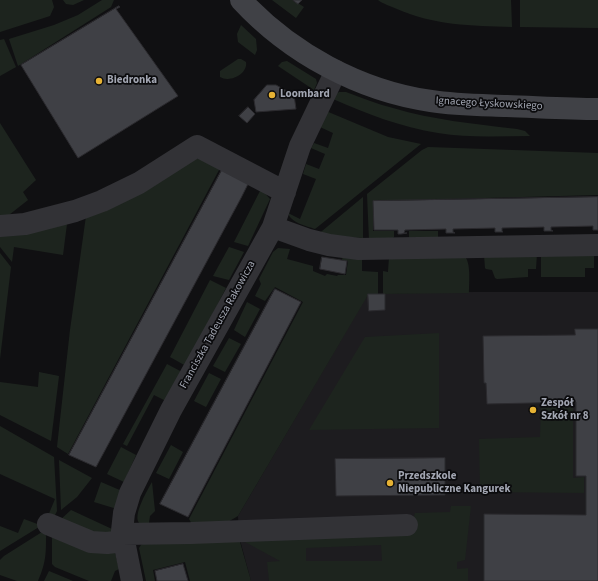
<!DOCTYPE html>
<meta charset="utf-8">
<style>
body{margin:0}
canvas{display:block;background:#101012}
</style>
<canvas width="598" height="581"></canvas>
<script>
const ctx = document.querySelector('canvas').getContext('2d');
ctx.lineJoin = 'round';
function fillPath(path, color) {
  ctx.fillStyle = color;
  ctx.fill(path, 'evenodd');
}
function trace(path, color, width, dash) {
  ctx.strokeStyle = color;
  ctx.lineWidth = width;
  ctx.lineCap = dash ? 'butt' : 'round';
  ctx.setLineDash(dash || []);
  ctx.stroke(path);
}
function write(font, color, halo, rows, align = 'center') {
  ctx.font = font + ' "Source Sans 3",sans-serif';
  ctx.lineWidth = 3.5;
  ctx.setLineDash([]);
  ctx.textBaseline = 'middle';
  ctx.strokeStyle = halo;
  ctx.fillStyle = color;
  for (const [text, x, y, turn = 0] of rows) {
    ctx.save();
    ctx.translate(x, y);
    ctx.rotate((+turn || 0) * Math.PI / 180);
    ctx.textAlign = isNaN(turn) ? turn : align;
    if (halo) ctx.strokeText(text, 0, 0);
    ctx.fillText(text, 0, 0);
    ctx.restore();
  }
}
const built = new Path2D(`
 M473,292H598V581H251L239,536L238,516L368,294Z`);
const green = new Path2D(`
 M0,0H52L54,7L50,16L0,32Z
 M63,0H84L73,5L66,4Z
 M102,0H114L111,7L18,66L9,39L54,25L78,15Z
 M272,0H293L304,7L296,18Z
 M378,0H511L512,27C472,26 433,25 397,9C391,6 383,4 378,0Z
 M520,0H598V28L520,27Z
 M241,25L256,39L257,50L255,55L238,42L237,34Z
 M4,39L16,67L0,76V40Z
 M238,59H241L246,62C248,74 230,83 220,77V71Z
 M287,61L316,79L317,83L314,90L278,66L282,62Z
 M339,92H346C362,98 377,104 393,108C433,120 475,124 517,129L525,131L530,136C499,136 468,138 438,133C401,127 367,114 333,99L336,94Z
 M326,111L388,137L421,144L315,229C307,226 291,223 288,213L300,219L316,179L303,174L306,164L319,169L325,154L311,148L314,143L328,148L333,133L320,127Z
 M0,123L36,180L23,192L28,200L0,222Z
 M428,147L598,153V195L373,201V231H394V237L391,240H369L367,194L422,150Z
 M188,156L218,164L219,170L68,454L57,447L70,330L86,216Z
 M261,189L270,199L248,246L234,242Z
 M363,197V238L316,236Z
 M68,216L63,255L14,247L12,262L0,247V230Z
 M409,231H438V237L409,238Z
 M229,247L244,252L229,280L213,276Z
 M278,248L290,249L287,259L313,266V271L325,276L327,274L337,276L338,275H346L348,261L342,260L343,255L362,256V271L378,272V294L368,295L238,516L226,523L192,524L189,519L303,302L275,287L265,301L255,296L261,284L259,279L273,252Z
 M594,252V268H585V277H541V253Z
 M0,253L11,267L0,359Z
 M537,253L536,269H528V277L497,279L495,278L492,270L486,269L485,268L484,255Z
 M389,257H465C471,263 469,283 469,293L383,294V271L388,272Z
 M210,280L226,288L186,366L170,357Z
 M247,302L260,309L245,337L234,330Z
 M439,333V428L309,430L365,337Z
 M229,338L241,344L225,372L213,366Z
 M167,364L182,372L166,401L154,395L127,446L123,444Z
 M39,372L59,376L51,441L0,415V382L38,387Z
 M209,373L221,379L206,407L194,401Z
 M541,405H573V478L584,477V493L480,492L479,439L540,437Z
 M0,426L54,457L57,511L54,517L48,516L55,499L0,474Z
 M171,445L183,452L169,479L156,473Z
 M121,447L136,455L124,482L107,474Z
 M59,460L92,478L77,497L61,510Z
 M101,482L122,491L117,509L94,502Z
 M152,482L155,511L150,516L148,529C144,527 140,526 138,521C135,511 147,491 152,482Z
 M451,506H471L465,560L457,562V569L468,568V581H269L267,562L280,561L234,536L410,531L415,513L450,512ZM381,545L382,561H306V548Z
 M71,510L112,529L109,538L59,521Z
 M24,519L40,525L39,527L0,551V526L18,533Z
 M42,532L46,534C46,555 46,562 38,581H17L0,575V560L4,556Z
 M52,532L115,552L119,569L115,571L111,581H89L55,567L52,564Z
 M147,541L240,542L251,581H190L185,562L153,570L155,581H146L139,548L141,545Z
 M49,571L73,581H44Z`);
const building = new Path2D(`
 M293,0H302L298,4Z
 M119,6L120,7L116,9L178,96L78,158L21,65Z
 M267,85H276L294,95L296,109L256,112L254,100Z
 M248,107L255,114L247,123L239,116Z
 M223,168L248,184L241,198L96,467L69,455Z
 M598,197V230H593V226L551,227V230L553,231H544V227L502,228V231L503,232H495V228L453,229V232L455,233H446V229L405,230L404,233H407L401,234H398V230H374L373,201Z
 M322,257L347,261L345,274L320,269Z
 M275,289L301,302L188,517L160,504Z
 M368,294H385V310L369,311Z
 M575,329H598V581H484V514L586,515V476H576V402L487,404L486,383H484L483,336L575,335Z
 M445,458V495L336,496L335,459Z
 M183,564L188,581H157L155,571Z`);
const street = new Path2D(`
 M0,226L25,224L75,211L102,201L139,183L197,146L285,192
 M273,227L309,240L329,245L359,249L598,245
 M48,524L91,542L107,543L123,541
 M122,534L191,533L407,525
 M132,581L122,531L124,513L130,493L171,410L273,227L300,146L336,71`);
const secondary = new Path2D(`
 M241,0C290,53 360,91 431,101C456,105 481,105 507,106C537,107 568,109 598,109`);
const markers = [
 [99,81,4,"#e6b234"],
 [272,95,4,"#e6b234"],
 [533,410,4,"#e6b234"],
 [390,483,4,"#e6b234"]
];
const poiNames = [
 ["Biedronka",107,81],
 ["Loombard",280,95],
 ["Zespół",541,404],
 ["Szkół nr 8",541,417],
 ["Przedszkole",398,477],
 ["Niepubliczne Kangurek",398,490]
];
const streetNames = [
 ["Ignacego Łyskowskiego",489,104,3],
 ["Franciszka Tadeusza Rakowicza",218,325,-61]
];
fillPath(built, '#1d1c1f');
fillPath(green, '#1d241e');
fillPath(building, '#3f4045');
trace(building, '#2b2a2e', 1);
trace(street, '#323236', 22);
trace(secondary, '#404146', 22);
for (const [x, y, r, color] of markers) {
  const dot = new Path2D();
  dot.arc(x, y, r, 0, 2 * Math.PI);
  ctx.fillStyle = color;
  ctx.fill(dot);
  trace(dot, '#0b0b0d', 1.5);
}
write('bold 11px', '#a2a6b2', '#0b0b0d', poiNames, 'left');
write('11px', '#a2a6b2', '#0b0b0d', streetNames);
</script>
